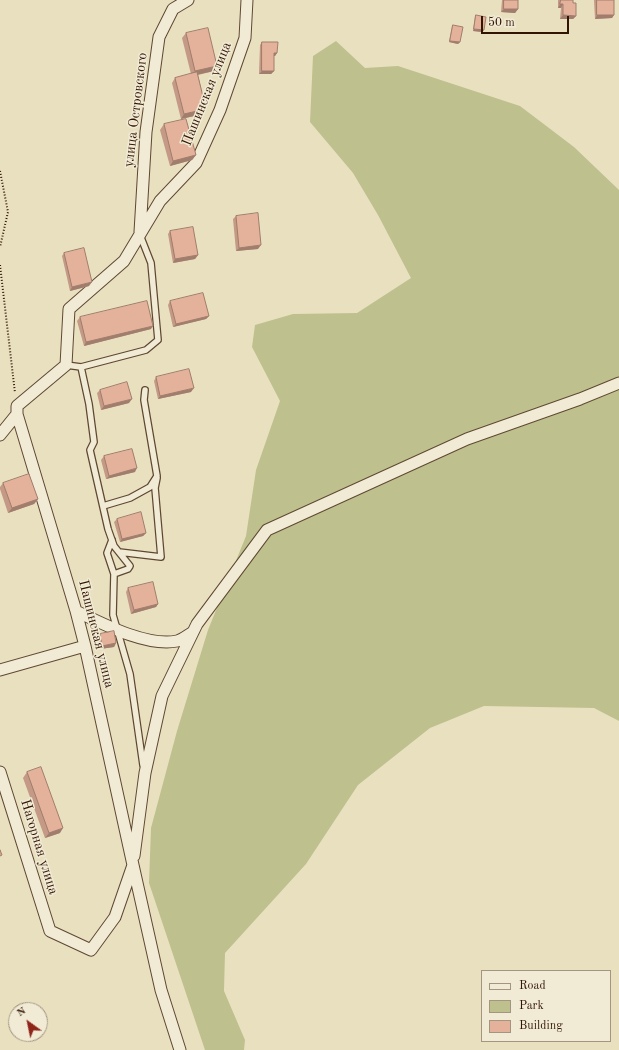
<!DOCTYPE html>
<meta charset="utf-8">
<style>
body{margin:0}
#map{position:relative;width:619px;height:1050px;overflow:hidden;background:#e9e0c0;font-family:"Old Standard TT",serif}
canvas{display:block}
.legend{position:absolute;left:481px;top:970px;width:130px;height:72px;box-sizing:border-box;background:#f1ebd6;border:1px solid #a49581;margin:0;padding:5px 7px;list-style:none;font-size:12px;color:#311502}
.legend li{display:flex;align-items:center;gap:8px;height:20px}
.legend b{width:20px;border:1px solid #a49581}
.north{position:absolute;left:8px;top:1002px;width:40px;height:40px;box-sizing:border-box;background:#f1ebd6;border:1px solid #a49581;border-radius:50%;rotate:327deg;font-size:11px;font-weight:700;line-height:16px;text-align:center;color:#311502}
.north::after{content:'';display:block;margin:auto;width:14px;height:18px;background:#8f2418;clip-path:polygon(50% 0,100% 100%,50% 72%,0 100%)}
.scale{position:absolute;left:481px;top:16px;width:88px;height:18px;box-sizing:border-box;border:2px solid #311502;border-top:0;padding-left:5px;font-size:12px;line-height:14px;white-space:nowrap;color:#311502;-webkit-text-stroke:3px #f1ebd6;paint-order:stroke}
</style>
<div id="map">
<canvas width="619" height="1050"></canvas>
<ul class="legend">
<li><b style="height:5px;background:#f1ebd6"></b>Road</li>
<li><b style="height:11px;background:#bec08d"></b>Park</li>
<li><b style="height:11px;background:#e4b29b"></b>Building</li>
</ul>
<div class="north">N</div>
<div class="scale">50 m</div>
</div>
<script>
const ctx = document.querySelector('canvas').getContext('2d');
ctx.lineJoin = 'round';
function fillPath(path, color) {
  ctx.fillStyle = color;
  ctx.fill(path, 'evenodd');
}
function trace(path, color, width, dash) {
  ctx.strokeStyle = color;
  ctx.lineWidth = width;
  ctx.lineCap = dash ? 'butt' : 'round';
  ctx.setLineDash(dash || []);
  ctx.stroke(path);
}
function write(font, color, halo, rows, align = 'center') {
  ctx.font = font + ' "Old Standard TT",serif';
  ctx.lineWidth = 3;
  ctx.setLineDash([]);
  ctx.textBaseline = 'middle';
  ctx.strokeStyle = halo;
  ctx.fillStyle = color;
  for (const [text, x, y, turn = 0] of rows) {
    ctx.save();
    ctx.translate(x, y);
    ctx.rotate((+turn || 0) * Math.PI / 180);
    ctx.textAlign = isNaN(turn) ? turn : align;
    if (halo) ctx.strokeText(text, 0, 0);
    ctx.fillText(text, 0, 0);
    ctx.restore();
  }
}
const green = new Path2D(`
 M336,41L365,68L398,66L520,106L574,147L619,190V721L594,708L484,706L430,728L358,785L306,864L225,953L224,991L245,1040L244,1050H205L149,883L151,828L177,731L208,630L246,536L256,470L280,401L252,347L255,325L293,314L357,313L411,278L378,215L353,173L310,122L313,56Z`);
const path = new Path2D(`
 M0,171L8,212L0,247
 M0,265L15,393`);
const service = new Path2D(`
 M66,365L81,367L146,350L158,340L151,263L140,235
 M81,367L89,404L94,442L90,450L108,529L114,546L130,566L128,569L114,574L113,615L130,674L143,765
 M103,506L130,498L150,487L157,476L144,400L145,390
 M112,540L107,553L114,574
 M119,552L161,557L155,488L157,478`);
const minor = new Path2D(`
 M140,232L146,132L159,37L173,9L188,0
 M0,435L17,414
 M76,611C103,624 147,647 177,641C182,640 188,635 193,632
 M0,670L85,646
 M0,772L50,931L91,950L115,917L133,865L161,990L180,1050
 M134,856L145,773L162,696L197,624L267,530L467,439L580,399L619,383
 M133,865L85,646L76,611L17,414V406L66,365L69,309L124,261L160,201L196,163L220,110L245,38L247,0`);
const wall = new Path2D(`
 M502,0H518V9L515,13L501,12Z
 M558,0H573V3L576,16L573,19H560L561,8H558Z
 M594,0H614V15L612,18L595,19Z
 M476,15L482,32L473,31L475,17Z
 M453,25L460,42L458,44L449,42L452,27Z
 M186,33L214,71L198,75L206,109L203,114L181,119L172,83L175,78L191,74L182,38Z
 M262,42L277,53L275,56H274V71L271,74H259L260,45Z
 M164,124L196,155L192,160L170,166L160,130Z
 M236,216L258,249L236,251L233,219Z
 M170,231L198,255L195,259L173,263L168,234Z
 M64,253L89,286L70,291L62,256Z
 M170,301L209,316L206,319L173,327L168,305Z
 M80,317L151,329L84,346L77,321Z
 M156,377L191,392L158,399L154,381Z
 M100,390L129,403L101,410L97,393Z
 M104,456L135,472L106,479L101,460Z
 M3,483L38,499L34,504L8,513L0,489V487Z
 M117,519L146,533L143,536L120,542L114,522Z
 M128,588L158,604L156,607L131,614L126,592Z
 M100,634L116,643L114,647L100,649L98,637Z
 M27,772L60,833L45,838L23,778Z`);
const shadedWall = new Path2D(`
 M560,4H563L561,8H558Z
 M504,9H518L515,13L501,12Z
 M563,15L576,16L573,19H560Z
 M597,15H614L612,18L595,19Z
 M474,29L484,30L482,32L473,31Z
 M450,41L460,42L458,44L449,42Z
 M274,53H277L275,56H271Z
 M217,66L214,71L191,76L195,71Z
 M262,71H274L271,74H259Z
 M206,109L203,114L181,119L184,114Z
 M196,155L192,160L170,166L173,161Z
 M261,245L258,249L236,251L239,248Z
 M198,255L195,259L173,263L175,259Z
 M92,282L89,286L70,291L72,287Z
 M209,316L206,319L173,327L176,324Z
 M153,326L151,329L84,346L86,342Z
 M194,388L191,392L158,399L160,396Z
 M132,399L129,403L101,410L104,406Z
 M137,468L135,472L106,479L109,476Z
 M38,499L34,504L8,513L12,508Z
 M146,533L143,536L120,542L122,539Z
 M158,604L156,607L131,614L134,610Z
 M116,643L114,647L100,649L102,646Z
 M63,828L60,833L45,838L49,833Z`);
const building = new Path2D(`
 M504,0H518V9H504Z
 M561,0H573V3H576V16L563,15V4H560Z
 M597,0H614V15H597Z
 M476,15L486,17L484,30L474,29Z
 M453,25L463,27L460,42L450,41Z
 M208,28L217,66L195,71L186,33Z
 M262,42H278L277,53H274V71H262Z
 M197,72L206,109L184,114L175,78Z
 M186,119L196,155L173,161L164,124Z
 M258,213L261,245L239,248L236,216Z
 M193,227L198,255L175,259L170,231Z
 M84,248L92,282L72,287L64,253Z
 M203,293L209,316L176,324L170,301Z
 M147,301L153,326L86,342L80,317Z
 M189,369L194,388L160,396L156,377Z
 M127,382L132,399L104,406L100,390Z
 M132,449L137,468L109,476L104,456Z
 M29,474L38,499L12,508L3,483Z
 M141,512L146,533L122,539L117,519Z
 M153,582L158,604L134,610L128,588Z
 M114,631L116,643L102,646L100,634Z
 M41,767L63,828L49,833L27,772Z
 M0,850L2,855L0,856Z`);
const streetNames = [
 ["Пашинская улица",207,94,-68],
 ["улица Островского",136,110,-83],
 ["Пашинская улица",96,634,76],
 ["Нагорная улица",39,847,73]
];
fillPath(green, '#bec08d');
trace(service, '#5f4832', 8);
trace(minor, '#5f4832', 13);
trace(path, '#311502', 2, [1, 2]);
trace(service, '#f1ebd6', 5.5);
trace(minor, '#f1ebd6', 11);
fillPath(wall, '#c49985');
fillPath(shadedWall, '#a07d6c');
fillPath(building, '#e4b29b');
trace(building, '#a07d6c', 1);
write('14px', '#311502', '#f1ebd6', streetNames);
</script>
